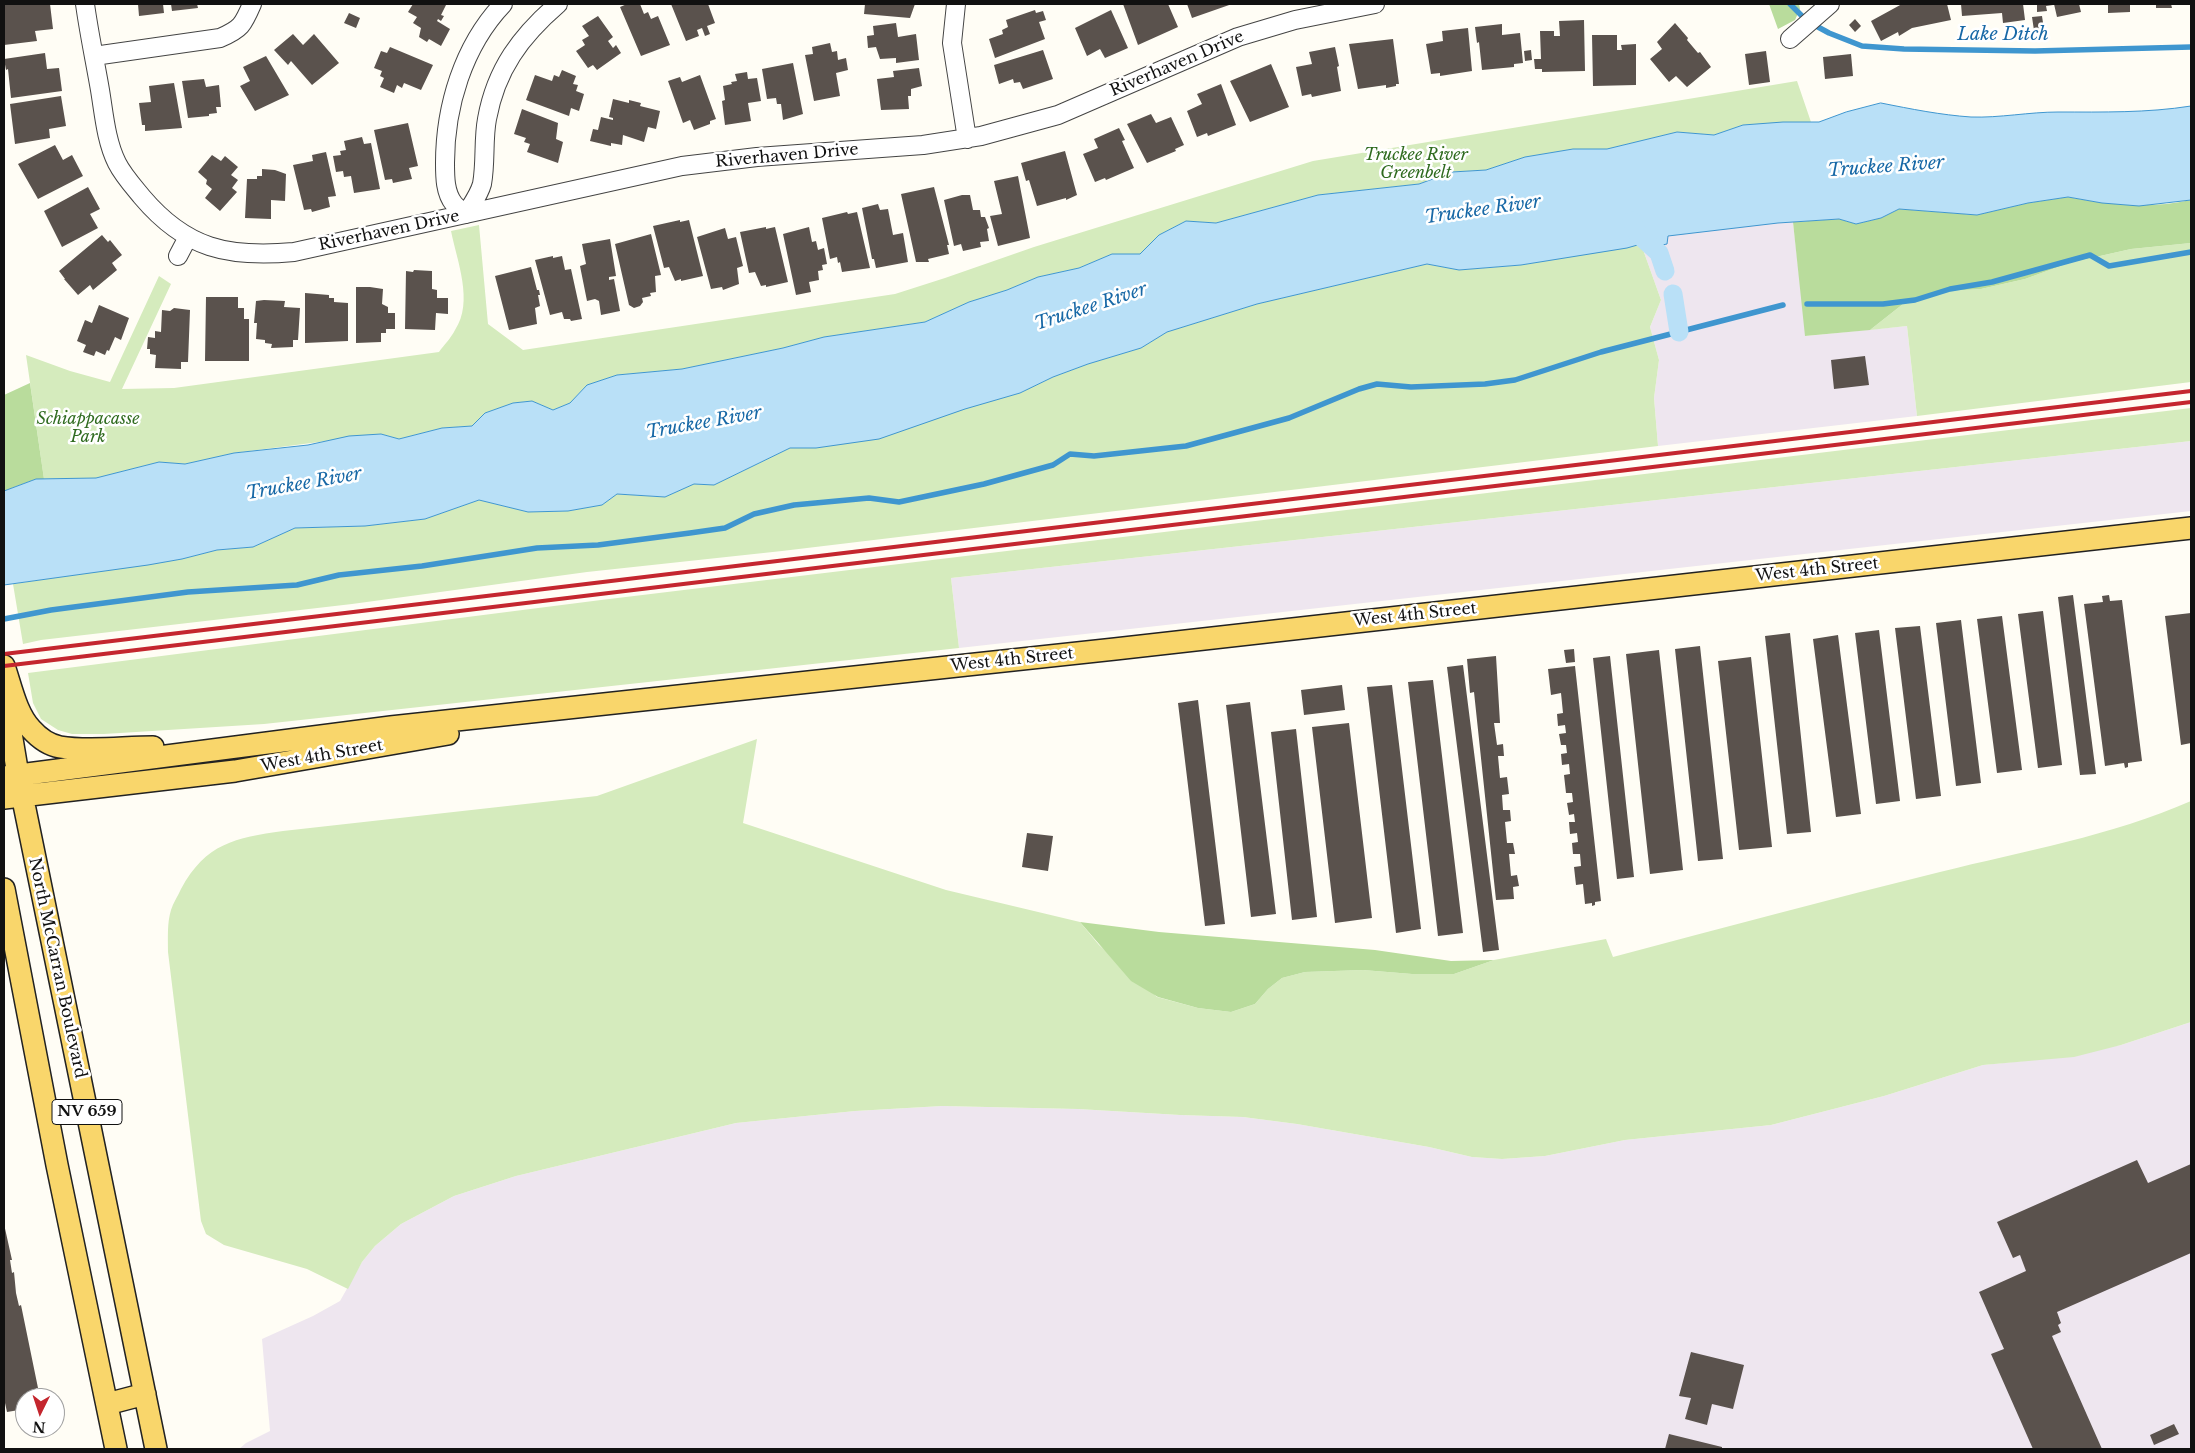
<!DOCTYPE html>
<style>
body{margin:0}
#map{position:relative;width:2195px;height:1453px;overflow:hidden;background:#fffdf5;font-family:"Libre Baskerville",serif}
canvas{display:block}
.frame{position:absolute;inset:0;border:5px solid #111;pointer-events:none}
.north{position:absolute;left:15px;top:1388px;width:50px;height:50px;box-sizing:border-box;background:#fff;border:1px solid #a0a0a0;border-radius:50%;rotate:184deg;font-size:14px;font-weight:700;line-height:20px;text-align:center;color:#111}
.north::after{content:'';display:block;margin:auto;width:18px;height:22px;background:#c4262e;clip-path:polygon(50% 0,100% 100%,50% 72%,0 100%)}
</style>
<div id="map">
<canvas width="2195" height="1453"></canvas>
<div class="frame"></div>
<div class="north">N</div>
</div>
<script>
const ctx = document.querySelector('canvas').getContext('2d');
ctx.lineJoin = 'round';
function fillPath(path, color) {
  ctx.fillStyle = color;
  ctx.fill(path, 'evenodd');
}
function trace(path, color, width, dash) {
  ctx.strokeStyle = color;
  ctx.lineWidth = width;
  ctx.lineCap = dash ? 'butt' : 'round';
  ctx.setLineDash(dash || []);
  ctx.stroke(path);
}
function write(font, color, halo, rows, align = 'center') {
  ctx.font = font + ' "Libre Baskerville",serif';
  ctx.lineWidth = 5;
  ctx.setLineDash([]);
  ctx.textBaseline = 'middle';
  ctx.strokeStyle = halo;
  ctx.fillStyle = color;
  for (const [text, x, y, turn = 0] of rows) {
    ctx.save();
    ctx.translate(x, y);
    ctx.rotate((+turn || 0) * Math.PI / 180);
    ctx.textAlign = isNaN(turn) ? turn : align;
    if (halo) ctx.strokeText(text, 0, 0);
    ctx.fillText(text, 0, 0);
    ctx.restore();
  }
}
const industrial = new Path2D(`
 M1793,222L1806,336L1907,326L1917,416L1658,446L1654,398L1659,360L1650,327L1661,300L1641,244L1647,239L1673,235L1749,225Z
 M2191,441V511L959,648L951,578Z
 M2191,1022V1449H239L246,1443L270,1431L262,1339L313,1316L340,1301L362,1262L375,1246L401,1224L454,1196L516,1176L736,1123L855,1111L942,1106L1078,1109L1180,1115L1243,1117L1297,1124L1429,1147L1472,1157L1502,1159L1545,1156L1625,1140L1771,1125L1884,1096L1983,1065L2024,1061L2121,1045Z`);
const green = new Path2D(`
 M1797,81L1811,122L1743,125L1714,135L1677,132L1607,149H1573L1525,157L1486,170L1452,172L1419,184L1318,195L1216,223L1186,221L1159,235L1140,254H1112L1079,268L1038,277L1007,290L969,302L925,322L824,337L783,348L682,369L617,375L587,385L570,403L553,410L532,401L513,403L485,413L472,426L442,428L399,439L381,434L234,453L185,464L159,462L96,478L44,479L26,355L70,371L110,382L159,276L171,284L122,389L174,388L439,352C444,345 451,338 455,330C474,302 457,261 451,231L479,225L488,324L523,350L895,294L945,278L1034,247L1313,161Z
 M2191,243V382L1917,416L1907,326L1870,330L1903,304L1947,291L1981,289L2025,279L2069,263L2131,249Z
 M1641,244L1661,300L1650,327L1659,360L1654,398L1658,446L782,551L587,572L352,604L41,640L23,644L13,584L182,559L217,550L253,547L295,528L365,526L425,519L479,500L528,512L568,511L602,505L617,494L665,497L694,484L714,485L790,448H816L847,442L1020,393L1053,377L1088,364L1141,348L1167,332L1257,304L1427,264L1459,270L1521,265Z
 M2191,408V441L951,578L959,648L264,724L104,734H72L58,730L41,719L33,703L28,673L601,600Z
 M757,739L743,823L946,890L1080,922L1099,945L1157,997L1198,1008L1231,1012L1255,1004L1268,989L1282,978L1305,972L1363,970L1412,974H1454L1494,960L1606,939L1613,957C1722,928 1831,899 1940,872C2024,851 2111,836 2191,801V1022L2121,1045L2074,1057L1983,1065L1884,1096L1771,1125L1625,1140L1545,1156L1502,1159L1472,1157L1429,1147L1297,1124L1243,1117L1180,1115L1078,1109L942,1106L855,1111L736,1123L516,1176L454,1196L401,1224L375,1246L362,1262L348,1289L307,1269L224,1245L206,1234L201,1221L168,952C168,938 167,923 171,910C173,903 178,896 181,889C206,843 235,838 283,831L597,796Z`);
const forest = new Path2D(`
 M1769,4H1799L1800,9L1795,20L1778,29Z
 M2068,197C2109,205 2150,209 2191,200V243L2131,249L2069,263L2025,279L1981,289L1947,291L1903,304L1870,330L1805,336L1793,222L1839,219L1856,224L1881,218L1899,209L1977,215L2028,203Z
 M30,383L44,479H36L4,491V395Z
 M1080,922L1159,932L1375,950L1451,961L1494,960L1454,974H1412L1363,970L1305,972L1282,978L1268,989L1255,1004L1231,1012L1198,1008L1158,997L1131,981Z`);
const water = new Path2D(`
 M1881,103C1911,109 1941,115 1971,117C2000,118 2029,112 2058,112C2103,112 2147,113 2191,106V200L2139,206L2102,203L2068,197L2028,203L1977,215L1899,209L1881,218L1856,224L1839,219L1778,223L1668,236L1667,244L1657,246L1648,240L1641,244L1627,248L1521,265L1459,270L1427,264L1257,304L1167,332L1141,348L1088,364L1053,377L1020,393L965,409L879,439L816,448H790L714,485L694,484L665,497L617,494L602,505L568,511L528,512L479,500L425,519L365,526L295,528L253,547L217,550L182,559L148,565L4,585V491L36,479L96,478L159,462L185,464L234,453L308,445L349,436L381,434L399,439L442,428L472,426L485,413L513,403L532,401L553,410L570,403L587,385L617,375L682,369L783,348L824,337L925,322L969,302L1007,290L1038,277L1079,268L1112,254H1140L1159,235L1186,221L1216,223L1318,195L1419,184L1452,172L1486,170L1525,157L1573,149H1607L1677,132L1714,135L1743,125L1783,122H1819L1846,112Z`);
const stream = new Path2D(`
 M1790,4L1804,18
 M1818,27L1829,33L1862,46L1904,49L2035,51L2191,47
 M1807,304H1883L1915,300L1950,289L1992,282L2090,255L2109,266L2191,252
 M4,619L51,610L188,592L297,585L339,575L422,566L537,548L598,545L690,533L725,528L754,514L794,505L869,498L899,502L984,484L1053,465L1070,454L1094,456L1186,446L1289,418L1359,389L1377,384L1411,387L1485,384L1515,380L1601,352L1783,305`);
const canal = new Path2D(`
 M1632,221L1637,233L1659,253L1665,271
 M1673,294L1679,332`);
const building = new Path2D(`
 M12,4H50L53,29L35,31L37,41L4,45V5Z
 M138,4H163L164,13L139,16Z
 M171,4H197L198,8L172,11Z
 M413,4L446,5L441,15L444,16L441,21L438,19L437,21L450,29L441,46L429,39L427,42L419,37L421,28L413,23L417,17L408,12Z
 M627,4H640L644,14L648,12L651,19L658,16L670,45L641,56L620,7Z
 M671,4H708L715,23L707,26L710,34L705,36L702,28L697,30L699,36L686,41Z
 M865,4H915L910,18L864,14Z
 M1123,4H1168L1178,27L1138,45Z
 M1187,4H1232L1192,18Z
 M1902,4H1947L1951,20L1912,28L1899,36L1898,32L1881,41L1871,21Z
 M1961,4H2023L2025,20L2003,23L2002,13L1962,16Z
 M2037,4H2053V5L2046,6L2047,11L2037,12Z
 M2054,4H2079L2081,12L2057,17Z
 M2108,4H2130V12L2108,13Z
 M2156,4H2171L2172,8H2156Z
 M1035,10L1036,13L1043,11L1046,20L1039,22L1045,39L995,58L989,39L1003,34L1002,30L1008,27L1006,20Z
 M1111,10L1128,48L1105,58L1100,49L1087,56L1075,28Z
 M349,13L360,18L356,28L344,23Z
 M598,16L613,37L608,41L613,48L616,45L621,53L597,70L593,65L588,68L576,51L585,45L582,40L589,36L582,26Z
 M2042,16L2045,36L2035,37L2032,17Z
 M1855,19L1861,26L1855,32L1849,25Z
 M1584,20L1585,71L1542,72V69H1535L1534,59H1541L1540,31H1554V36H1560L1559,21Z
 M896,23L898,37L916,34L919,60L896,63V58L880,59L876,47L868,48L867,36L874,35L873,26Z
 M1675,23L1688,38L1687,40L1698,53L1700,52L1711,67L1687,87L1676,76L1669,82L1650,59L1662,49L1657,42Z
 M1502,24V35L1520,33L1523,63L1514,64V67L1482,70L1479,42L1477,43L1475,27Z
 M1468,28L1472,71L1440,76V73L1431,74L1426,44L1443,41L1442,31Z
 M293,34L303,45L314,34L339,63L312,85L291,61L288,65L274,50Z
 M1592,35H1617V50H1622L1621,45L1636,44V85L1593,86Z
 M1393,39L1399,84H1396V86L1386,88V85L1358,89L1349,44Z
 M830,43L832,52L837,51L838,60L846,58L848,70L836,73L840,96L814,101L805,55L813,54L812,47Z
 M390,47L433,65L421,90L404,83L402,88L397,85L394,93L380,87L384,78L380,76L382,71L374,68L381,51L387,53Z
 M1335,47L1339,66L1337,67L1341,91L1312,97L1311,94L1302,96L1296,67L1312,64L1309,52Z
 M1043,50L1053,79L1023,89L1020,82L1014,83L1013,79L999,84L994,65Z
 M1531,50L1532,60L1525,61L1524,51Z
 M1766,51L1770,82L1749,85L1745,54Z
 M45,53L47,69L59,68L62,91L11,98L8,69L6,70L4,59Z
 M1851,54L1853,76L1825,79L1823,57Z
 M266,56L289,95L255,111L240,86L250,81L243,67Z
 M793,63L803,114L783,120L781,104H777L776,98L767,99L762,69Z
 M1271,64L1289,107L1250,122L1230,81Z
 M919,68L922,86L911,89V96H908L909,109L881,110L877,79L894,77L893,71Z
 M562,70L576,76L573,84L578,85L576,91L584,94L579,111L571,108L569,116L526,100L535,75L552,81L554,75L559,77Z
 M747,72L748,79L757,78L761,101L748,103L751,121L725,125L722,101L725,100L723,86L732,84L731,82L737,81L735,74Z
 M700,75L716,119L710,121V124L694,130L690,120L683,123L668,81L680,77L682,82Z
 M204,79L206,87L219,85L221,107H216L217,113L209,114V116L188,118L182,81Z
 M174,83L182,128L145,131V125H142L139,103L151,102L149,86Z
 M1221,84L1236,125L1208,136L1207,133L1197,137L1187,111L1202,104L1197,94Z
 M61,96L66,126L49,129L50,138L15,144L10,104Z
 M613,99L629,103V100L641,103L640,106L660,111L656,129L648,127L644,142L623,135L622,145L611,143V146L590,141L593,129L598,130L601,117L613,120V118L609,117Z
 M522,109L558,123L556,139L563,142L558,163L527,152L530,144L524,142L526,138L514,134Z
 M1151,114L1156,123L1171,117L1184,145L1175,149L1176,151L1147,163L1127,124Z
 M408,123L418,166L409,168L412,179L393,183L392,179L385,180L374,130Z
 M1119,128L1125,140L1122,141L1134,168L1106,180L1105,178L1095,182L1083,154L1098,148L1094,139Z
 M362,137L364,144L371,143L380,189L354,193L351,176L344,177L343,171L336,172L333,156L341,155L340,151L346,150L344,141Z
 M55,145L63,160L72,155L83,176L38,199L18,164Z
 M1065,151L1077,195L1066,200V198L1037,206L1029,180L1026,181L1021,163Z
 M326,152L336,196L328,197L330,207L312,212L311,209L304,210L293,165L313,161L312,155Z
 M212,155L221,161L225,156L238,167L231,175L238,180L232,188L237,192L220,211L205,198L212,189L206,184L207,180L198,172Z
 M262,169L275,170L286,174L285,201L271,200V219L245,218L247,179H257V176H262Z
 M1018,176L1030,238L998,246L990,216L1002,214L994,181Z
 M88,187L100,209L90,214L98,228L62,247L44,211Z
 M934,187L949,245H947L949,254L928,259L929,262H916L901,194Z
 M962,195H970L973,210H980L981,217H985L989,228L987,229L989,241L980,242L981,247L963,251L961,244L954,246L944,200Z
 M878,204L880,210L888,209L893,235L903,233L908,262L876,268L874,259H872L862,208Z
 M847,212L848,214L857,212L870,268L842,272L840,262L838,263L837,257L830,259L822,218Z
 M680,220V222L689,220L703,276L681,281V279L675,281L669,267L664,268L653,226Z
 M766,227V229L775,227L788,282L766,287V285L761,286L755,272L749,273L740,232Z
 M809,227L812,242L816,241L818,250L824,248L827,264L822,265L823,270L818,271L819,280L809,282L811,292L796,295L783,234Z
 M725,228L728,239L736,237L743,266L737,268L739,284L723,290L722,287L711,289L697,237Z
 M651,234L661,275L655,276L656,292L650,293L651,296L642,298L643,302L640,306L634,308L629,305L615,244Z
 M102,235L108,242L110,240L122,255L112,263L117,270L93,290L90,285L78,295L64,279H65L59,271Z
 M610,239L616,276L609,277V280L614,279L620,311L601,315L599,301L595,299L587,301L580,266L586,264L582,244Z
 M553,256V258L562,256L565,270L571,269L582,319L571,321L570,319H564L562,312L550,315L535,260Z
 M531,267L537,290H539L540,295H538L540,306L535,308L537,324L509,330L495,276Z
 M414,270L432,271V289L437,290V298H448V314L436,313L435,330L405,329L406,271L413,272Z
 M356,287H370L383,289L382,304L388,307V313H395V329H386V333H381V342L356,343Z
 M305,293L329,295V298H334V302L348,303V341L305,343Z
 M206,297H238V308H244V319H249V361H205Z
 M264,300L285,301L284,307L300,308L298,340H293V347L271,348L272,344L265,343V340L256,339L257,323H254L256,301Z
 M99,305L129,318L121,340L115,337L109,351L107,350L105,355L96,351L94,356L83,352L86,345L77,341L85,320L92,323Z
 M174,308L190,310L188,362H181V369L155,368L156,355L150,354V349H147L148,337L155,338V331L161,332L162,310L170,311Z
 M1865,356L1869,385L1834,389L1831,360Z
 M2073,595L2096,774L2080,775L2058,597Z
 M2109,595L2110,601L2122,600L2142,761L2128,763V767L2125,768L2124,763L2105,766L2084,604L2103,602L2102,596Z
 M2043,611L2062,765L2038,768L2018,614Z
 M2191,613V743L2181,745L2165,616Z
 M2002,616L2022,770L1997,773L1977,619Z
 M1961,620L1981,783L1956,786L1936,623Z
 M1920,626L1941,796L1916,799L1895,628Z
 M1879,630L1900,801L1876,804L1855,633Z
 M1790,633L1811,832L1787,834L1765,636Z
 M1838,635L1861,814L1836,817L1813,639Z
 M1700,646L1723,859L1698,861L1675,649Z
 M1574,649L1575,662L1566,663L1564,650Z
 M1659,650L1683,870L1650,874L1626,654Z
 M1496,656L1500,723H1494L1497,745L1503,744L1504,756H1498L1500,778L1507,777L1509,794L1502,795L1503,810H1510L1511,821L1505,822L1507,843H1513L1515,854H1509L1511,876L1517,875L1519,886L1513,887L1514,899L1496,900L1474,692L1470,693L1467,659Z
 M1610,656L1634,877L1617,879L1593,658Z
 M1751,657L1772,847L1739,850L1718,661Z
 M1463,665L1499,950L1483,952L1447,667Z
 M1575,666L1601,901L1595,902V905L1592,906V903L1585,904L1583,884L1576,885L1574,867L1581,866L1580,854H1573L1572,843L1578,842L1577,833L1570,834L1569,822H1575L1574,814L1569,815L1567,803L1573,802L1572,793H1566L1564,775L1570,774L1569,764L1562,765L1561,754L1567,753L1566,745H1561L1559,734L1566,733L1565,725L1558,726L1557,714L1563,713L1561,693L1551,695L1548,669Z
 M1433,680L1463,933L1438,936L1408,682Z
 M1342,685L1345,710L1304,715L1301,690Z
 M1392,685L1421,929L1396,933L1367,687Z
 M1198,700L1225,924L1205,926L1178,703Z
 M1250,702L1276,914L1251,917L1226,705Z
 M1349,723L1372,918L1335,923L1312,727Z
 M1296,729L1317,917L1292,920L1271,732Z
 M1027,833L1053,836L1048,871L1022,867Z
 M2137,1160L2148,1183L2191,1164V1253L2057,1312L2061,1323L2058,1325L2061,1332L2052,1336L2102,1449H2033L1991,1354L2004,1349L1979,1292L2026,1271L2020,1255L2013,1258L1997,1222Z
 M4,1224L12,1260H10L12,1273L14,1272L16,1293L19,1306L21,1305L38,1388H36L37,1397L25,1398V1409L7,1412L5,1403H4Z
 M1691,1352L1744,1365L1733,1409L1712,1404L1707,1425L1685,1419L1691,1398L1679,1396Z
 M2174,1424L2179,1434L2154,1445L2150,1435Z
 M1669,1434L1722,1447V1449H1665Z`);
const minor = new Path2D(`
 M85,4C89,33 95,61 100,90C104,114 106,141 117,163C123,175 133,186 142,197C186,249 228,258 294,252L682,166L757,157L923,145L981,136L1058,115L1238,37L1295,20L1375,4
 M503,4C463,46 445,107 445,163C445,177 445,193 454,204C457,208 462,211 466,214C472,204 479,195 482,184C486,162 483,140 487,119C496,69 521,36 558,4
 M956,4L952,43L967,139
 M1790,39L1830,4
 M94,56L220,38C241,29 243,25 252,4
 M178,256L188,237`);
const major = new Path2D(`
 M4,666C11,686 16,713 31,729C39,738 49,745 60,747C88,752 124,747 153,747
 M4,691L18,775L156,1449
 M4,777L391,727L1115,649L2191,528
 M4,798L235,771L448,734
 M4,889L57,1165L116,1449
 M107,1404L145,1394`);
const rail = new Path2D(`
 M4,654L2191,391
 M4,666L2191,402`);
const shields = [
 [87,1112,70]
];
const shieldNames = [
 ["NV 659",87,1112]
];
const streetNames = [
 ["Riverhaven Drive",1177,64,-23],
 ["Riverhaven Drive",787,156,-5],
 ["Riverhaven Drive",389,231,-12],
 ["West 4th Street",1817,570,-6],
 ["West 4th Street",1415,615,-6],
 ["West 4th Street",1012,660,-6],
 ["West 4th Street",322,756,-10],
 ["North McCarran Boulevard",57,968,78]
];
const parkNames = [
 ["Truckee River",1416,155],
 ["Greenbelt",1416,173],
 ["Schiappacasse",88,419],
 ["Park",88,437]
];
const waterNames = [
 ["Lake Ditch",2003,35],
 ["Truckee River",1886,167,-4],
 ["Truckee River",1483,210,-8],
 ["Truckee River",1091,307,-18],
 ["Truckee River",704,423,-10],
 ["Truckee River",304,484,-10]
];
fillPath(industrial, '#eee6ef');
fillPath(green, '#d5ebbd');
fillPath(forest, '#b9dc9c');
fillPath(water, '#b9e0f7');
trace(water, '#3f96cf', 1);
trace(stream, '#3f96cf', 5.5);
trace(canal, '#b9e0f7', 19);
fillPath(building, '#5a524d');
trace(minor, '#444', 20);
trace(major, '#222', 24);
trace(minor, '#fff', 18);
trace(major, '#f9d66b', 21);
trace(rail, '#c4262e', 4);
for (const [x, y, w] of shields) {
  const box = new Path2D();
  box.roundRect(x - w / 2, y - 12.5, w, 25, 4);
  ctx.fillStyle = '#fff';
  ctx.fill(box);
  trace(box, '#111', 1);
}
write('bold 15px', '#111', null, shieldNames);
write('16px', '#111', '#fff', streetNames);
write('italic 16px', '#2f6b1f', '#fff', parkNames);
write('italic 18px', '#1768a6', '#fff', waterNames);
</script>
